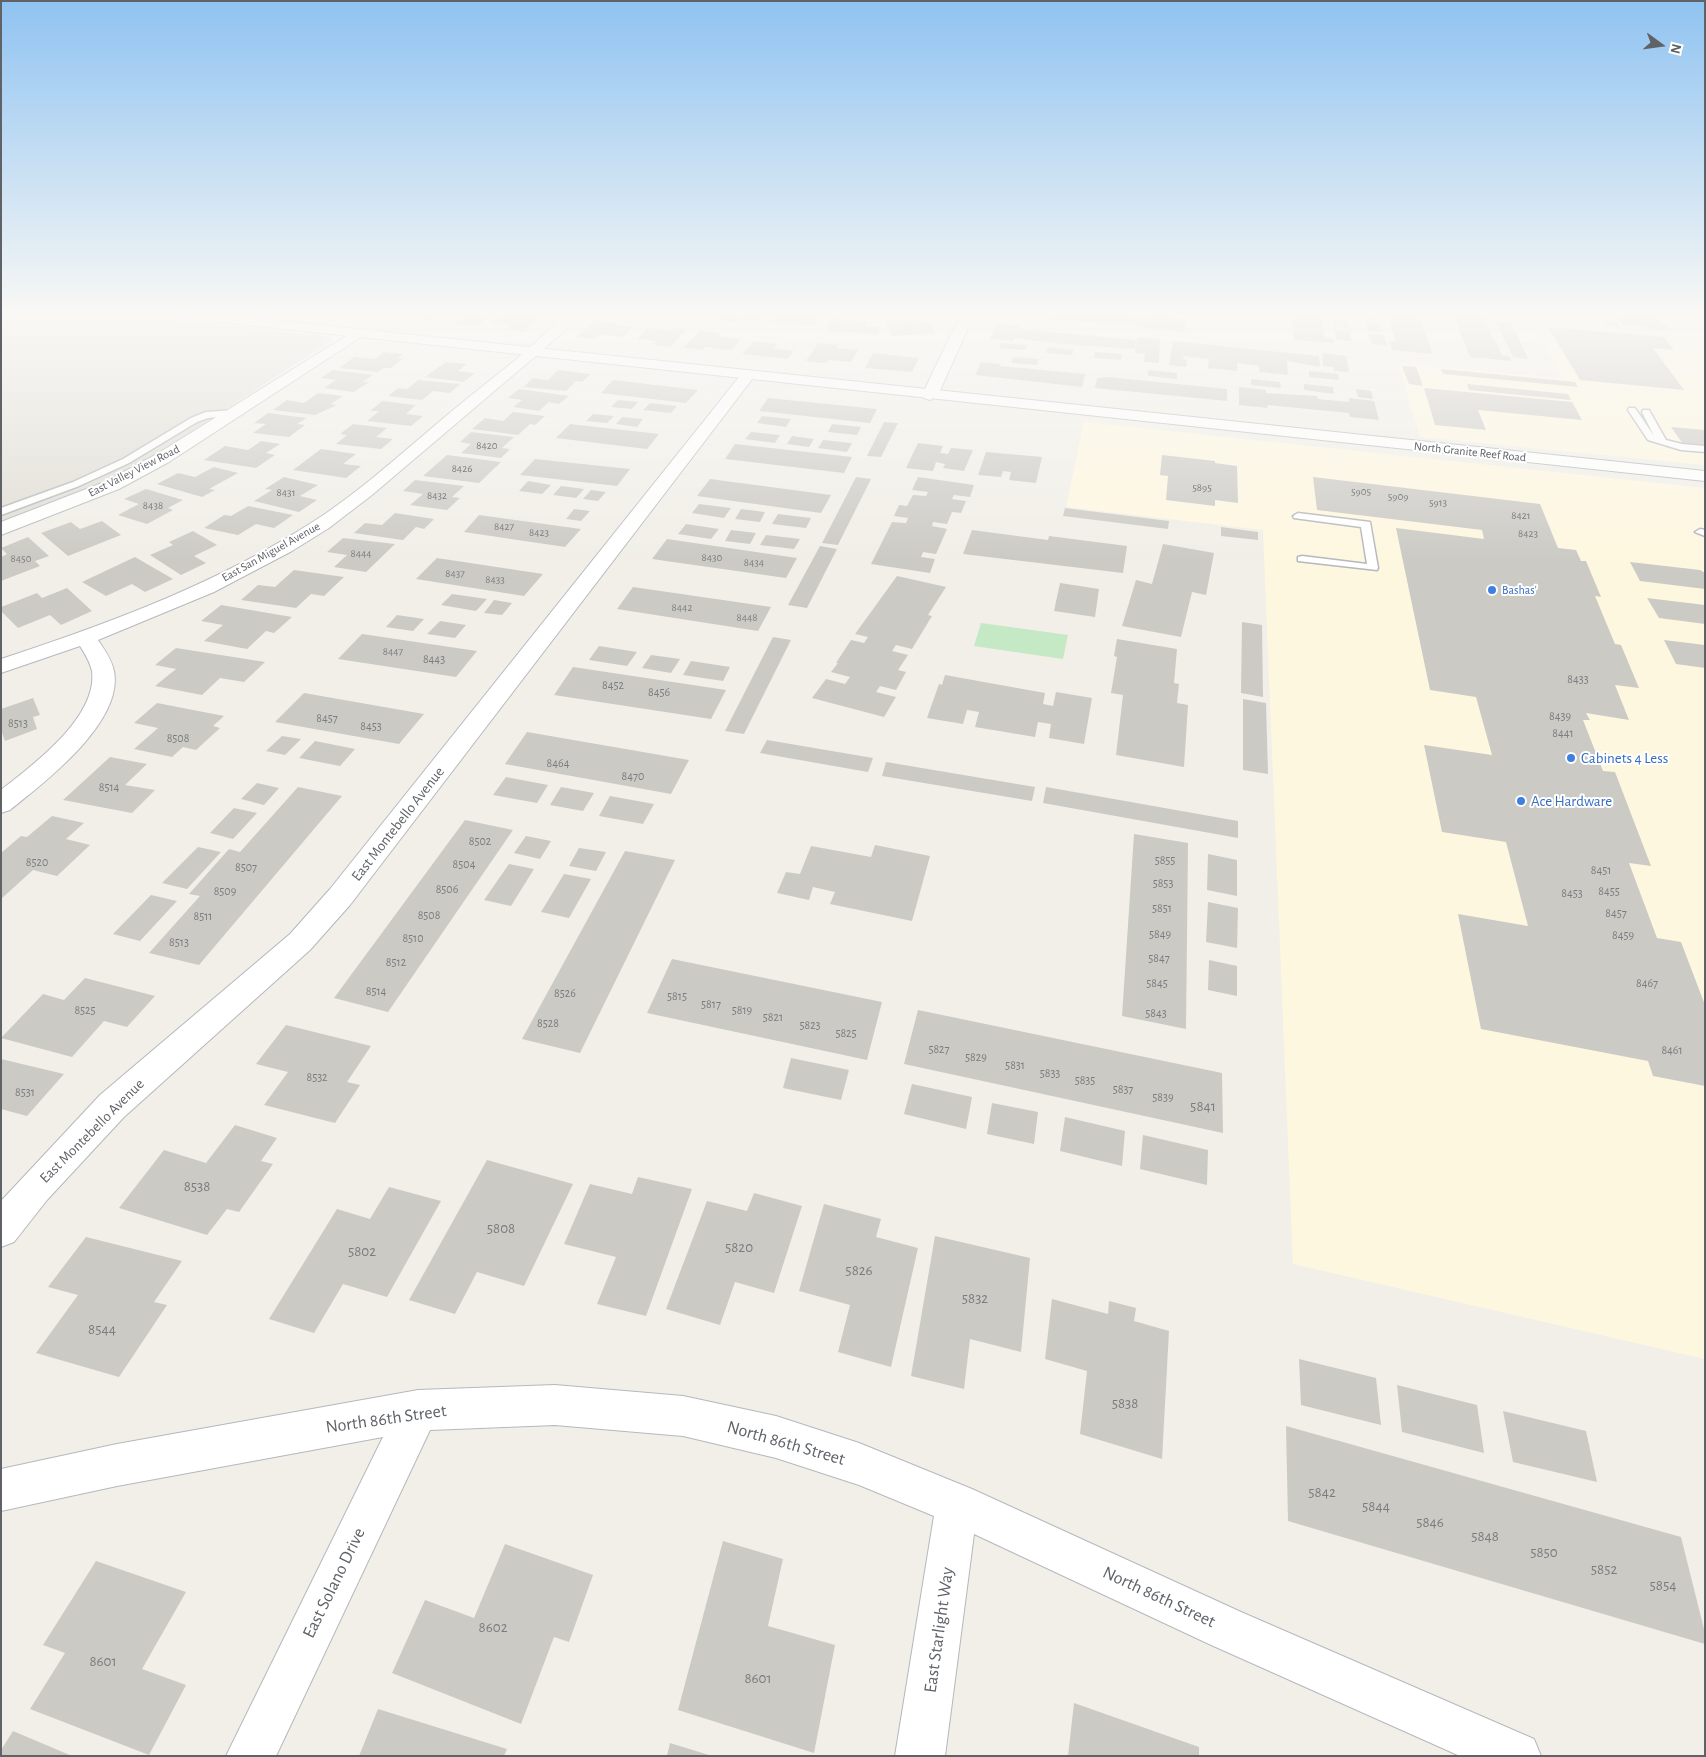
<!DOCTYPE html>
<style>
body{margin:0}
#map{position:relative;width:1706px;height:1757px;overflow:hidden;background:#f1efe8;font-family:"Alegreya Sans",sans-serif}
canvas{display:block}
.frame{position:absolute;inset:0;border:2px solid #5f6368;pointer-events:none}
.north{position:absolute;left:1636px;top:20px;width:50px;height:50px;-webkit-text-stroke:4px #fff;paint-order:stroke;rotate:104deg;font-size:14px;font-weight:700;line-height:20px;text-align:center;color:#5f6368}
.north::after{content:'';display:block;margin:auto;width:18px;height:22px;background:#5f6368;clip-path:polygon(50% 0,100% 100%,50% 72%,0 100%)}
</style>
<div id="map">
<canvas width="1706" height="1757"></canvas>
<div class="frame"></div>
<div class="north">N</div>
</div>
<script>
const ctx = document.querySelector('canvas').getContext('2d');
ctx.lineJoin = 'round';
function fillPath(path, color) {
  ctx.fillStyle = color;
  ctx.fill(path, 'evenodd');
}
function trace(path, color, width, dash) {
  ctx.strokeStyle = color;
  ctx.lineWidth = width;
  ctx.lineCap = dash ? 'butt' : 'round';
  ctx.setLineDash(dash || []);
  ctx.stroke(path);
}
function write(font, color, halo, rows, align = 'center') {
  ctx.font = font + ' "Alegreya Sans",sans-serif';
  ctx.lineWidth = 4;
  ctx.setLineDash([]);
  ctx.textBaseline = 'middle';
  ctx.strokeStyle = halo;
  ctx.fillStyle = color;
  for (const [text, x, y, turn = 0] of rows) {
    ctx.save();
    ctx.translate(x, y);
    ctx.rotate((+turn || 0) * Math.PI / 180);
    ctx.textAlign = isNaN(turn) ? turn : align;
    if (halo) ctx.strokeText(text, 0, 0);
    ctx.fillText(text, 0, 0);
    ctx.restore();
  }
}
const commercial = new Path2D(`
 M1533,322L1705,337V465L1420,437L1398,363L1563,379Z
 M1084,422L1705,488V1359L1293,1264L1263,530L1066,507Z`);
const education = new Path2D(`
 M1,315H125L326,336L332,340L153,457L103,483L1,522Z`);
const green = new Path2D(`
 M981,623L1068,635L1063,659L974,646Z`);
const building = new Path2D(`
 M395,315H440L432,320L393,316Z
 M449,315H492L476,327L453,325L461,319L446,317Z
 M500,315H544L524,332L506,330L512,325L489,323Z
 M714,315H760L758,317H763L761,321L740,319L737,322L719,321L722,317L713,316Z
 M776,315H821L813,326L770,322Z
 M1047,315H1113L1149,318L1150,315L1186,318L1185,332L1137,327V325L1045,319Z
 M1291,315H1321L1325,338L1333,339L1334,343L1294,340Z
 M1364,315H1378L1380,320L1365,319Z
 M1387,315H1418L1433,354L1392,350L1389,341H1396Z
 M1453,315L1490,317L1492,321H1485L1502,355L1509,356L1512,361L1470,357Z
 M1614,315H1654L1671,331L1648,329L1645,326H1624Z
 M830,317L847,318L846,321L866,322V327H879V334L827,331Z
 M1332,317L1347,319L1349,328L1334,327Z
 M916,319L917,322H929L935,333L892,336L885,321Z
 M595,321L618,323L616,325L634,327L623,337L600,334L594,339L577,337Z
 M1495,321L1511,322L1528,359L1513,357Z
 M1603,321L1617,322L1620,327L1606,325Z
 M1365,322L1380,323L1383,332L1368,331Z
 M997,324L1020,326L1019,329L1136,340L1135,349L1062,344L1014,338L1013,341L990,339Z
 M1548,327L1664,337L1674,350L1653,348L1684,390L1580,380Z
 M648,328L670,330L673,328L687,329L670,347L653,345L657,341L637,339Z
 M1334,330L1349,331L1352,341L1337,340Z
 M700,331L721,333L718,336L741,339L731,350L705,347L702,350L683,348Z
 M1369,334L1384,335L1387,346L1372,344Z
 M1137,338L1160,339L1159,363L1144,362L1145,354L1135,353Z
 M754,341L777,344L773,348L794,351L787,359L742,354Z
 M1173,341L1319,356L1320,367L1287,361L1288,375L1259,372V366L1237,363V371L1208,368L1209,359L1184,356L1183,359L1187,360L1186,367L1169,365Z
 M818,343L838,345L837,348L858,350L851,362L829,360L826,363L806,361Z
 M1001,343L1027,345L1025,350L999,348Z
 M1048,347L1074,350L1072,355L1046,353Z
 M384,352L403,354L397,358L403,359L391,368H384L378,372L339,368L354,357L375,359Z
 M1095,352L1122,354L1121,360L1094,358Z
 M873,353L919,358L912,372L865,368Z
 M1322,353L1346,356L1349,372L1334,371V367L1323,366Z
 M1013,357L1039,359L1037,365L1011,363Z
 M446,362L467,364L458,371L475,373L464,382L425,377Z
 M981,362L1000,364V366L1085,374L1082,387L975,375Z
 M1402,366L1416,367L1423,386L1409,384Z
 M1441,369L1575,382L1578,387L1443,374Z
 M333,370L373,375L363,382H369L354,392L324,388L336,380L320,378Z
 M558,370L591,374L582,382L576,381L566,391L523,387L533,378L548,380Z
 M1148,370L1177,373V379L1148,376Z
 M1309,371L1338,374L1339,380L1309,377Z
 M1108,377L1227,389V401L1095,388L1097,378Z
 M1251,379L1280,382L1281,388L1251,385Z
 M418,380L460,384L450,393L433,391L422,400L388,396L398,388L407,389Z
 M613,380L698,390L686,403L601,393Z
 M1304,384L1333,387L1334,394L1304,390Z
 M1467,384L1568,394L1571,400L1469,390Z
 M1239,387L1266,390V393L1317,396L1318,399L1349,402V398L1374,401L1379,420L1350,417L1349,413L1267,405L1268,408L1239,405Z
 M1424,388L1572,402L1582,420L1478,410L1486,430L1435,425Z
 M519,389L569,396L559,404L549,402L539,411L513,407L522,400L508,398Z
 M1356,389L1371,391L1373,399L1358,397Z
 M318,393L343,396L331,404L337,405L315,415L273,410L287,400L304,403Z
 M768,398L877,409L870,423L759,411Z
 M618,400L638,402L632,409L611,407Z
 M382,401L416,405L406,414L423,416L411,426L367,421L379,411H370Z
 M650,403L677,406L671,413L643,410Z
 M513,412L545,416L535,425L530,424L518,435L472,429L485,418L503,421Z
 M268,413L307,418L297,424L305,425L289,437L253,433L266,424L254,423Z
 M593,414L614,416L607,423L586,421Z
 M762,416L791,419L786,427L757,423Z
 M622,417L643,419L637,427L616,424Z
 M884,422L898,423L881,457L867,456Z
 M353,424L387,428L376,437L393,439L381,449L336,444L347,435L340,434Z
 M570,424L659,434L647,449L556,438Z
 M832,424L861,427L857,435L828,432Z
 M1671,427L1705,430V446L1683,444Z
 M471,432L514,437L502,448L510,449L501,458L461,453L471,444L460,442Z
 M751,432L780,435L775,443L745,439Z
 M792,436L814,439L809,447L787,444Z
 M823,440L852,443L847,452L818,448Z
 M261,441L280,444L266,453L275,455L256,468L204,460L225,446L248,450Z
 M918,443L943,446L940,453L948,454L951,448L973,450L964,471L943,468L945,464L936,462L933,471L906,468Z
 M735,444L852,457L844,473L725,459Z
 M321,449L356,454L343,464L361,466L346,478L293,470Z
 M986,452L1042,457L1036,483L1009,480L1011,472L1003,471L1001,477L978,475Z
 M447,455L501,462L479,483L423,476Z
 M1162,455L1215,461V463L1237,466L1238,503L1215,500V506L1166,500L1168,476L1160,475Z
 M535,459L630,469L617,486L520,475Z
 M214,467L238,473L209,489L215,490L202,497L157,484L178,473L195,477Z
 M284,477L318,485L300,496L317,500L299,512L254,501L272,490L265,489Z
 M856,477L871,479L838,545L822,543Z
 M918,477L974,485L970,497L954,495L952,499L966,501L961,513L952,512L947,524L933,522L932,526L947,529L936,554L923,552L921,557L935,559L930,573L871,564L892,522L906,523L908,518L894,516L899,505L907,506L913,495L926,496L928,492L912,490Z
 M1313,477L1540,504L1558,548L1576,550L1581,561H1586L1601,597L1595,596L1615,644L1621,645L1639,688L1615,685L1629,720L1586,713L1590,720H1583L1603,771L1615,772L1651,866L1629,863L1657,938L1681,942L1705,1005V1086L1653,1076L1648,1061L1481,1029L1458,914L1528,926L1506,842L1442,832L1424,745L1492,755L1476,697L1430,690L1396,528L1484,539L1482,530L1317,510Z
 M710,479L831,495L821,513L697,496Z
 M415,480L464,486L452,497L460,498L447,510L410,505L423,494L403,491Z
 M528,481L551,485L542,494L519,491Z
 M561,486L584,489L576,498L553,495Z
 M146,489L183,500L168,508L173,510L147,524L118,515L139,504L124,499Z
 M591,490L606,492L598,501L583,499Z
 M699,504L731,508L724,518L692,513Z
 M248,506L293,515L274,528L256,524L238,535L204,528L224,515L231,516Z
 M1065,508L1169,521L1168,529L1063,516Z
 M574,509L590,511L581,521L566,519Z
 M741,509L765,512L760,522L735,519Z
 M395,513L434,519L424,529L416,527L403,540L354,533L365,523L382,525Z
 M778,514L811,518L806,528L772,524Z
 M479,515L581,529L565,547L464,532Z
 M102,521L121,535L68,556L41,533L71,522L80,529Z
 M686,524L719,529L711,539L678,534Z
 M1221,527L1258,532V540L1221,536Z
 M731,530L756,533L750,544L725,541Z
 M972,530L1048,540L1049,536L1127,546L1123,573L963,554Z
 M193,531L217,545L194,556L206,563L181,575L150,555L173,545L169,542Z
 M766,535L800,539L794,549L760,545Z
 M28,537L49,556L35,561L40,566L1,581V557L7,554L1,548Z
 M343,538L395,544L366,572L334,567L347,555L327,552Z
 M667,539L797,558L786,578L652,559Z
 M1163,544L1214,553L1206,595L1192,592L1181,637L1122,626L1136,580L1152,584Z
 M820,546L837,549L807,608L788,605Z
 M135,557L173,579L145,592L132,584L106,596L82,582Z
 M437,558L543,574L524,596L416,579Z
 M1630,562L1700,570L1705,573V589L1640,581Z
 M294,570L344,577L324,596L311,594L296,608L241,600L258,585L275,587Z
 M897,576L946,587L928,615L932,616L912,649L896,645L892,651L908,655L898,670L906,672L896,690L880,686L876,692L896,697L884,717L812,698L826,679L845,684L850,677L831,672L838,663H836L851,640L864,643L868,637L855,634Z
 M1060,583L1099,589L1095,617L1054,611Z
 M633,587L771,607L758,631L617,609Z
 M67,588L92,611L61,625L50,615L18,628L1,611V607L37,593L42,598Z
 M452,594L487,599L476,611L441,605Z
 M1647,598L1705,605V624L1659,618Z
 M494,600L512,603L502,615L484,613Z
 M221,605L292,617L274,633L266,631L247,649L204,641L223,625L201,621Z
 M397,615L424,619L413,631L386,627Z
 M440,621L466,625L455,638L427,634Z
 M1242,622L1262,625L1263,697L1241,693Z
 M362,634L477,651L456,677L338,659Z
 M773,637L791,640L744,734L725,731Z
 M1117,639L1177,649L1174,683L1179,684L1177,703L1188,705L1184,767L1116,755L1123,695L1111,693L1117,657L1114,656Z
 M1664,640L1705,645V668L1676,664Z
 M599,646L637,652L627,666L589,660Z
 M176,648L265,662L244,682L220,678L202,695L155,686L176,669L155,665Z
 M651,655L680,659L671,673L642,668Z
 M691,661L730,667L723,681L683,675Z
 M573,667L726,690L711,719L554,695Z
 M945,675L1045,693L1043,704L1053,706L1056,692L1092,698L1084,744L1049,738L1051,724L1038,722L1035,737L975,727L979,712L967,710L963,724L927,718L939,684L942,685Z
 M304,693L424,714L399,744L275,722Z
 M33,698L40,715L33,717L37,729L5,741L1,730V709Z
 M1243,699L1266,703L1268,774L1243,770Z
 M157,703L224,716L213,726L220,728L196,750L183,747L172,757L134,749L158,728L134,723Z
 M527,732L689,760L671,794L505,764Z
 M282,736L301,739L285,755L266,751Z
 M767,740L873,758L868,772L760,753Z
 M315,741L355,749L340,766L299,758Z
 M110,757L147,764L125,785L155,790L132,813L63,800Z
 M886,762L1035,787L1032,801L882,776Z
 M506,777L548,785L537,803L493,795Z
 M257,783L279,788L264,805L241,799Z
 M298,787L342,796L199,965L149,953L200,896L189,894L229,849L240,852Z
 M561,787L594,793L583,811L550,805Z
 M1046,787L1238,821V838L1043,803Z
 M610,796L654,804L643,824L599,816Z
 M234,808L257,813L233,839L210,833Z
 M52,816L84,823L66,839L90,845L57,876L33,870L1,899V853L21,836L27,837Z
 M465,820L513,830L388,1012L334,998Z
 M1134,834L1188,843L1186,1029L1122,1016Z
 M526,836L551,841L540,859L514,853Z
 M875,845L930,856L912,921L830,904L835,892L813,887L809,900L777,893L786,872L800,874L811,846L871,857Z
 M198,847L221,852L187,889L162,883Z
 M579,848L606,852L596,871L569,866Z
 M625,851L675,860L580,1053L522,1039Z
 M1208,854L1237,860V896L1207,890Z
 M509,864L534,869L511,906L484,900Z
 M564,874L591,879L569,918L541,912Z
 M151,895L177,901L140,941L113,934Z
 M1208,902L1238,908L1237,948L1206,942Z
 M672,959L882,1002L867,1060L647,1013Z
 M1209,960L1237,966V996L1208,990Z
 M85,978L155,996L127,1027L104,1021L72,1057L1,1038L43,994L64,1000Z
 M918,1010L1222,1073L1223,1133L904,1064Z
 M286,1025L371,1046L347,1082L360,1085L335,1123L264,1105L288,1072L256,1064Z
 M791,1058L849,1070L841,1100L783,1088Z
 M1,1059L64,1074L27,1116L1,1109Z
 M912,1084L972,1097L966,1129L904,1114Z
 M992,1103L1038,1112L1034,1144L987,1134Z
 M1065,1117L1125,1131L1122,1166L1060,1151Z
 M235,1125L277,1138L261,1161L273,1164L239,1212L227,1209L207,1235L119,1208L164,1150L206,1163Z
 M1143,1135L1208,1150L1207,1185L1140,1169Z
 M487,1160L573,1184L524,1286L477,1272L455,1314L409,1300Z
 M638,1177L692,1189L646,1316L597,1304L616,1257L564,1244L590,1184L632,1194Z
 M389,1187L441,1201L387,1297L343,1284L314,1333L269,1319L337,1209L370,1219Z
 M754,1193L802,1206L774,1293L735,1282L720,1325L666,1309L707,1201L747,1211Z
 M824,1204L881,1219L876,1237L918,1248L891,1367L838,1352L850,1305L799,1291Z
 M935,1236L1030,1258L1021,1352L970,1339L964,1389L911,1376Z
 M86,1237L182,1261L154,1302L167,1305L119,1377L36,1353L78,1295L48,1287Z
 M1052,1299L1108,1314L1109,1301L1136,1308L1134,1321L1169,1331L1162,1459L1080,1434L1087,1371L1045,1359Z
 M1299,1359L1376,1378L1381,1425L1301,1405Z
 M1397,1385L1477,1405L1484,1453L1402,1432Z
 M1503,1411L1586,1431L1597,1482L1513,1462Z
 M1286,1426L1681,1537L1705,1633V1644L1288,1521Z
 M723,1541L783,1559L768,1626L835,1645L814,1753L678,1710Z
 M505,1544L593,1575L569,1642L554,1637L521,1724L392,1673L425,1600L474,1618Z
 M96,1561L186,1592L142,1669L186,1685L149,1755L30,1709L65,1653L43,1645Z
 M1074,1703L1199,1747V1756H1068Z
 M378,1709L507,1749L504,1756H359Z
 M13,1731L72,1756H1V1750Z
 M670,1743L709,1755V1756H667Z`);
const service = new Path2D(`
 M1629,408H1635L1654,436L1642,412L1643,410H1649L1666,440L1682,444L1705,446V452L1681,450L1648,440L1628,410Z
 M235,410L239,413L238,415L208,418L197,422L129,463L79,486L1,515V508L73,482L123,459L191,418L206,412Z
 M1298,513L1370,522L1378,568L1377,570L1298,561V557L1302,556L1367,564L1361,527L1294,518L1293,516Z
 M1700,529L1705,530V536L1695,532Z`);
const minor = new Path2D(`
 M563,315H577L561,334L538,354L372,495L329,528L292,551L214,592L98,640C104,649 112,660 114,671C124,722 45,782 10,810L1,813V790C33,765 98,717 92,671C90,662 85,654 80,646L1,673V659C114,622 226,580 325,514C370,483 410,446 452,411C489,380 531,351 563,315Z
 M963,315H977L969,326L938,395L930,400L924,398L922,395L955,326Z
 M359,328L366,332L364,335L169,462L119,489L1,535V522L107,481L157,454Z
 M748,370L753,372L756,375L753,378L350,905L310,950L124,1117L47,1200L14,1242L1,1247V1201L100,1095L290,934L330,889L743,372Z
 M555,1385L683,1396L776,1416L859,1443L972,1489L1241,1612L1534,1739L1541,1756H1460L1209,1644L974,1534L945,1756H895L934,1516L859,1485L776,1458L683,1436L555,1425L430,1430L276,1756H226L383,1437L117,1486L1,1511V1469L117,1444L418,1390Z`);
const tertiary = new Path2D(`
 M184,315H225L1705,471V481L191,319Z`);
const markers = [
 [1492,590,5,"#3f7fe0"],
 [1571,758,5,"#3f7fe0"],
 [1521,801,5,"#3f7fe0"]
];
const farNumbernames = [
 ["8420",487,446],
 ["8426",462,469],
 ["5895",1202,488],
 ["5905",1361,492],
 ["8431",286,493],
 ["8432",437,496],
 ["5909",1398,497],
 ["5913",1438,503],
 ["8438",153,506],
 ["8421",1521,516],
 ["8427",504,527],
 ["8423",539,533],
 ["8423",1528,534],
 ["8444",361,554],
 ["8430",712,558],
 ["8450",21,559],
 ["8434",754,563],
 ["8437",455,574],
 ["8433",495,580],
 ["8442",682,608],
 ["8448",747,618],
 ["8447",393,652]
];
const farStreetnames = [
 ["North Granite Reef Road",1470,452,6],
 ["East Valley View Road",134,471,-27],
 ["East San Miguel Avenue",271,552,-29]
];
const farShopnames = [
 ["Bashas'",1502,590]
];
const numberNames = [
 ["8443",434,659],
 ["8433",1578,679],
 ["8452",613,685],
 ["8456",659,692],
 ["8439",1560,716],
 ["8457",327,718],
 ["8513",18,723],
 ["8453",371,726],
 ["8441",1563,733],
 ["8508",178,738],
 ["8464",558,763],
 ["8470",633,776],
 ["8514",109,787],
 ["8502",480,841],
 ["5855",1165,860],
 ["8520",37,862],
 ["8504",464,864],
 ["8507",246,867],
 ["8451",1601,870],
 ["5853",1163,883],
 ["8506",447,889],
 ["8509",225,891],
 ["8455",1609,891],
 ["8453",1572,893],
 ["5851",1162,908],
 ["8457",1616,913],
 ["8508",429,915],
 ["8511",203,916],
 ["5849",1160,934],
 ["8459",1623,935],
 ["8510",413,938],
 ["8513",179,942],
 ["5847",1159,958],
 ["8512",396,962],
 ["5845",1157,983],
 ["8467",1647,983],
 ["8514",376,991],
 ["8526",565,993],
 ["5815",677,996],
 ["5817",711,1004],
 ["8525",85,1010],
 ["5819",742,1010],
 ["5843",1156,1013],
 ["5821",773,1017],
 ["8528",548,1023],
 ["5823",810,1025],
 ["5825",846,1033],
 ["5827",939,1049],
 ["8461",1672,1050],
 ["5829",976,1057],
 ["5831",1015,1065],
 ["5833",1050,1073],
 ["8532",317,1077],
 ["5835",1085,1080],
 ["5837",1123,1089],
 ["8531",25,1092],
 ["5839",1163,1097]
];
const shopNames = [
 ["Cabinets 4 Less",1581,758],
 ["Ace Hardware",1531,801]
];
const streetNames = [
 ["East Montebello Avenue",398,824,-52],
 ["East Montebello Avenue",92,1131,-45]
];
const nearNumbernames = [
 ["5841",1203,1106],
 ["8538",197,1186],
 ["5808",501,1228],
 ["5820",739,1247],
 ["5802",362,1251],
 ["5826",859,1270],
 ["5832",975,1298],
 ["8544",102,1329],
 ["5838",1125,1403],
 ["5842",1322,1492],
 ["5844",1376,1506],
 ["5846",1430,1522],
 ["5848",1485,1536],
 ["5850",1544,1552],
 ["5852",1604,1569],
 ["5854",1663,1585],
 ["8602",493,1627],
 ["8601",103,1661],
 ["8601",758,1678]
];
const nearStreetnames = [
 ["North 86th Street",386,1419,-8],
 ["North 86th Street",786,1443,16],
 ["East Solano Drive",334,1583,-64],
 ["North 86th Street",1159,1597,25],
 ["East Starlight Way",939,1630,-82]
];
fillPath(commercial, '#fef7e0');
fillPath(education, '#e1ded6');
fillPath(green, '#c5e8c5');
fillPath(building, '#cccac5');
trace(service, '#b5b8bc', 3);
trace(minor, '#b5b8bc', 2);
trace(tertiary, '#b5b8bc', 2);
fillPath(service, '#fff');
fillPath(minor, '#fff');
fillPath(tertiary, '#fff');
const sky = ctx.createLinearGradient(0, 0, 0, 560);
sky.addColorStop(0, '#8fc3f1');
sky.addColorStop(0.56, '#f9f8f5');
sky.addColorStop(1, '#f9f8f500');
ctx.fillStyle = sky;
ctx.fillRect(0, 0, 1706, 560);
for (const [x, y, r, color] of markers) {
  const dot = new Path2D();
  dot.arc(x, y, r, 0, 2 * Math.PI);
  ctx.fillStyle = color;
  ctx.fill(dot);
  trace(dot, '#fff', 2);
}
write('11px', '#7a7d7f', null, farNumbernames);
write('12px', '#5f6368', '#fff', farStreetnames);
write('12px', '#366cbe', '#fff', farShopnames, 'left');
write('12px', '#7a7d7f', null, numberNames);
write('15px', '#366cbe', '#fff', shopNames, 'left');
write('15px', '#5f6368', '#fff', streetNames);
write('15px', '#7a7d7f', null, nearNumbernames);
write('18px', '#5f6368', '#fff', nearStreetnames);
</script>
